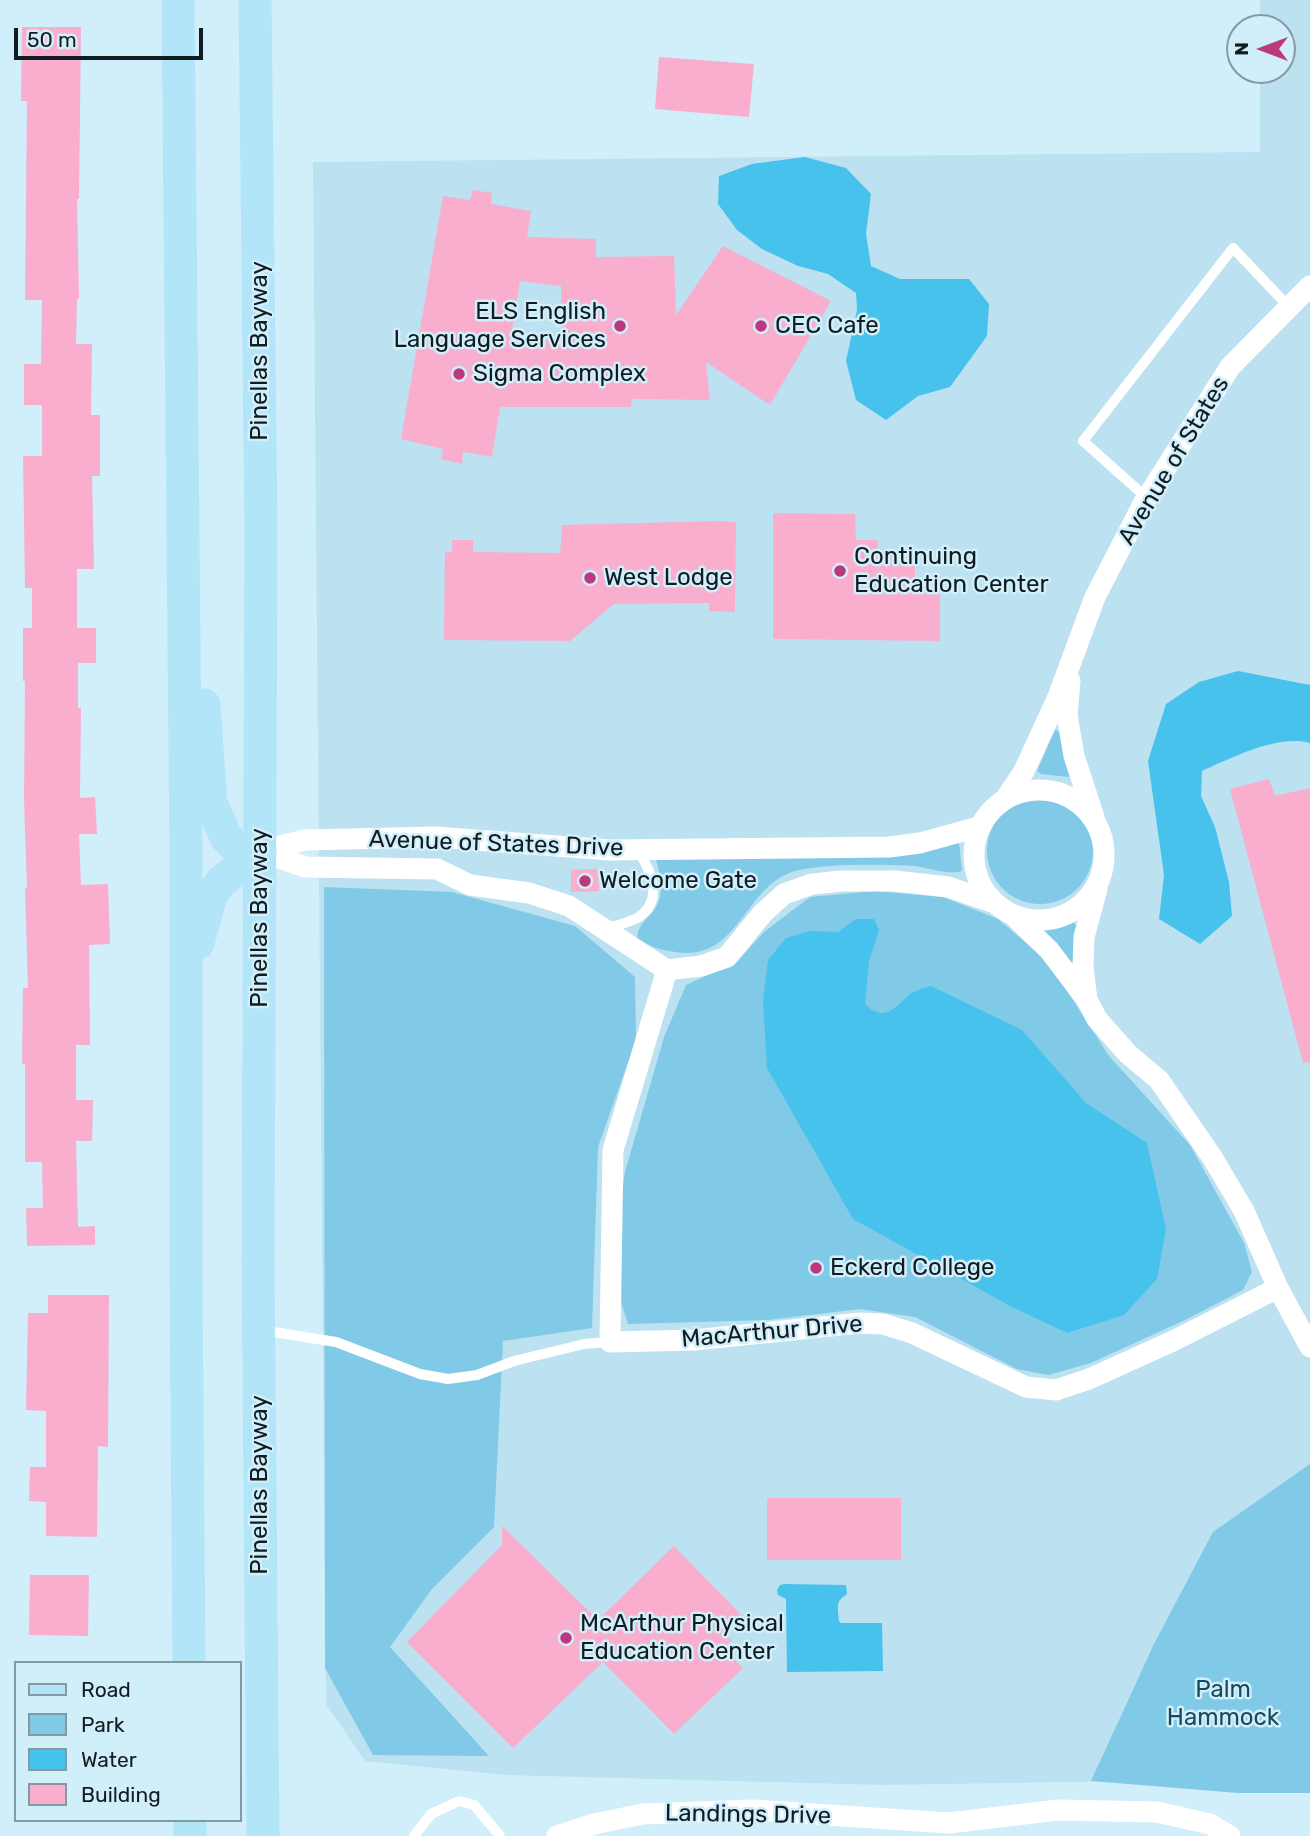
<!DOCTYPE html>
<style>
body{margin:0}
#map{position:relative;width:1310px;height:1836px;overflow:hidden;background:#d1eefb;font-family:Rubik,sans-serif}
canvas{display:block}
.legend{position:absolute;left:14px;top:1661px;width:228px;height:161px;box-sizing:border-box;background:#d1eefb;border:2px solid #849aa3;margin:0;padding:9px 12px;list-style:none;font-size:21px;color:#111c20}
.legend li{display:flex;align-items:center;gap:14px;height:35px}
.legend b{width:35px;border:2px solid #849aa3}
.north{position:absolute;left:1226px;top:14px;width:70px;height:70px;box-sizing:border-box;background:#d1eefb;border:2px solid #849aa3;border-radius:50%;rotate:270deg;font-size:19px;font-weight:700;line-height:28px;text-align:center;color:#111c20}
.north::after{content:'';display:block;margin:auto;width:24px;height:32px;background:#bd397e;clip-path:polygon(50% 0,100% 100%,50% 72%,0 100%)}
.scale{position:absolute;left:14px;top:28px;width:189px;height:32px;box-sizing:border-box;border:4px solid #111c20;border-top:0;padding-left:9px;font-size:21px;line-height:24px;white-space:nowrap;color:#111c20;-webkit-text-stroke:5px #d1eefb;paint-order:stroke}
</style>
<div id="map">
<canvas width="1310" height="1836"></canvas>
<ul class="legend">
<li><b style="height:9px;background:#b2e5f8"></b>Road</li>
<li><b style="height:19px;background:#80cae7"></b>Park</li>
<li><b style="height:19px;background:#47c2ed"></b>Water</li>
<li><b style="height:19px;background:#faaece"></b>Building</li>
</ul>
<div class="north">N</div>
<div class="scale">50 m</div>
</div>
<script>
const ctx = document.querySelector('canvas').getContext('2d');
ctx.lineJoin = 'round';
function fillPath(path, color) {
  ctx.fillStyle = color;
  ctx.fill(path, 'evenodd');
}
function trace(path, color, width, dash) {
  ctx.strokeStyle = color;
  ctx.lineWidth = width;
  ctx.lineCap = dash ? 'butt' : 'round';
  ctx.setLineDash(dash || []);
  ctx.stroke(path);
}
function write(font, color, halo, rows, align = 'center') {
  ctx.font = font + ' Rubik,sans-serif';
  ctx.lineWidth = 5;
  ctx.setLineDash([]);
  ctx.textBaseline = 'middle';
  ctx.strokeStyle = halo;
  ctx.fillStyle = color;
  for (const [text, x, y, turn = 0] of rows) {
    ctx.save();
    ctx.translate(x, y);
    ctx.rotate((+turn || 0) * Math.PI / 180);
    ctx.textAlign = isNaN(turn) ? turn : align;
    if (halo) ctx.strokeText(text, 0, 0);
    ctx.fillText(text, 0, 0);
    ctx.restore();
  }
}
const built = new Path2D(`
 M1260,0H1310V1778L883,1785L506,1775L365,1761L326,1704L313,162L1260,152V70H1282V28H1260Z`);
const green = new Path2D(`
 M1055,730L1061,732L1071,774L1069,777L1041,774L1037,771Z
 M987 851a53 53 0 1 1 106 0a53 53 0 1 1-106 0Z
 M959,843L962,871C947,875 930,868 915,866C885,864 819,863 792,872C744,888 738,962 676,952C661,950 649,947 637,938C638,926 643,923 651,914C665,899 662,879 656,860L661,856Z
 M324,887L452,892L575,926L635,977L636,1040L598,1147L592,1328L503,1341L494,1527L432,1589L390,1647L489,1756L373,1755L325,1668Z
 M875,891L943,897L998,919L1039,954L1060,980L1109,1056L1190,1145L1244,1243L1252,1272L1243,1290L1187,1319L1091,1363L1048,1375L1017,1369L915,1317L860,1309L768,1320L628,1324L617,1289L618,1224L625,1172L664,1037L686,985L738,961L764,932L810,897Z
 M1073,922L1077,926L1076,963L1072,967L1043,935V929Z
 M1310,1464V1793H1238L1091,1781L1154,1644L1213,1532Z`);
const water = new Path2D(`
 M805,157L846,168L871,194L866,234L871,266L900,279H969L989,304L987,336L950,387L918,396L886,420L856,400L846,361L857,310L856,293L828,274L798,266L762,249L737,230L718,204L719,176L752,164Z
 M1238,671L1310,685V743C1278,734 1231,758 1202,771L1201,796L1215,827L1229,882L1232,916L1200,944L1159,919L1164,875L1148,761L1166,704L1199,682Z
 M856,919H874L879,930L869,961L865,1004C884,1023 895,1008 909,995C914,990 924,989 931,986L1022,1030L1086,1103L1147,1143L1166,1229L1157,1279L1124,1315L1067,1333L1012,1307L853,1219L767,1068L763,1001L768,960L786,938L810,931L838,932Z
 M784,1584L846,1585L847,1594C835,1602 838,1606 839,1621L841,1623H882L883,1671L787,1672L786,1599L778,1595L777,1590L780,1585Z`);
const building = new Path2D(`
 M22,27H81L79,199H77L79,299H77L76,344H92L91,415H100V476H92L94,569H77V628H96V663H78V708H81L80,798L95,797L97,834H79L81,885L108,884L110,944L89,945L90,1045H76V1100H93L92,1141H76L78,1227L95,1226V1245L27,1246L26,1208H43L42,1162H25V1064H22L23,988H28L25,888H27L24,800L25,681H23V628H32V588H25L23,456H42V405H24V364H41L42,300H25L27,101H21Z
 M659,57L754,64L749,117L655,109Z
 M473,190L492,193L491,204L531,211L527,237L596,239V257L674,256L676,315L723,246L831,301L770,405L706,362L710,400L632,399L631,407H500L492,457L463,452L462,464L441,459L443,449L401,439L443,196L470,200ZM520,281L561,286L562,339L510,342Z
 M773,513L855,514L856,540H878V549L891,550V555L915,557V586L940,587V641L773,639Z
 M720,521L736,522L735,612L709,611V603L614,604L570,641L444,640L445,552H452V540H473V552L560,553L562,525Z
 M1269,779L1275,796L1310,788V1062L1303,1063L1230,789Z
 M598,869L599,891L571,892V870Z
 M48,1295H109L108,1447L98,1446L97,1537L46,1536V1502L29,1501L30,1467H46V1411L26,1410L28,1313H48Z
 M767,1498H901V1560H767Z
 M502,1526L598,1620L674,1546L742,1616L724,1633L732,1640L724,1649L743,1668L674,1734L603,1662L513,1748L407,1642L502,1545Z
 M30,1575H89L88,1636L29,1635Z`);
const lane = new Path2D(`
 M1147,498L1083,441L1233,248L1289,307
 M606,929C616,925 629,923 639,917C664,900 651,870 638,851
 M261,1330L336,1342L420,1374L448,1379L477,1375L514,1361L584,1344L610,1342
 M414,1836L431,1814L459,1801L474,1805L500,1836`);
const street = new Path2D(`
 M1070,681L1067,715L1074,756L1094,817
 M974 855a65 65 0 1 1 130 0a65 65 0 1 1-130 0Z
 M1006,798L1024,771L1058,697L1095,597L1143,504L1230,367L1310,286
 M260,851L305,867L437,869L470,885L529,893L569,906L667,970L701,966L727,957L762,914L784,894L812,884L842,881H895L948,887L992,902
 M260,851L305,840L435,837L610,850L889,847L920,843L978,827
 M1014,916L1049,950L1087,1000L1097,1019L1128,1054L1159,1080L1212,1157L1244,1211L1278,1288L1310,1347
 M667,970L613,1150L610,1342L694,1340L860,1323L883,1324L912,1333L1026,1387L1056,1390L1089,1379L1173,1341L1278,1288
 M1087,1000L1083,967L1084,937L1097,889
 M557,1836L594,1824L643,1814L753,1810L949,1823L1058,1810L1157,1812L1210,1824L1230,1836`);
const primary = new Path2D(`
 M178,0L186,859V1285L189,1663
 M255,0L261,534L258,1258L263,1836
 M204,705L211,803L226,837L237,848L260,851
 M198,943L211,896L221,882L260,851
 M190,1820V1836`);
const markers = [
 [620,326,7,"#bd397e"],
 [761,326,7,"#bd397e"],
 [459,374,7,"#bd397e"],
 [840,571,7,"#bd397e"],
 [590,578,7,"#bd397e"],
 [585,881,7,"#bd397e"],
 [816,1268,7,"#bd397e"],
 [566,1638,7,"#bd397e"]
];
const poiNames = [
 ["ELS English",606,312,"right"],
 ["Language Services",606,340,"right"],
 ["CEC Cafe",775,326],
 ["Sigma Complex",473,374],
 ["Continuing",854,557],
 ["Education Center",854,585],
 ["West Lodge",604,578],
 ["Welcome Gate",599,881],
 ["Eckerd College",830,1268],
 ["McArthur Physical",580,1624],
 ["Education Center",580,1652]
];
const streetNames = [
 ["Pinellas Bayway",260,351,-90],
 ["Avenue of States",1174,461,-59],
 ["Avenue of States Drive",496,844,2],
 ["Pinellas Bayway",260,918,-90],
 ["MacArthur Drive",772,1332,-5],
 ["Pinellas Bayway",260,1485,-90],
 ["Landings Drive",748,1815,1]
];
const parkNames = [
 ["Palm",1223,1690],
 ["Hammock",1223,1718]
];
fillPath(built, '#bce1f0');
fillPath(green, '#80cae7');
fillPath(water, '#47c2ed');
fillPath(building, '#faaece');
trace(lane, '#fff', 10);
trace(street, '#fff', 21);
trace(primary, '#b2e5f8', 33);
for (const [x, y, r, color] of markers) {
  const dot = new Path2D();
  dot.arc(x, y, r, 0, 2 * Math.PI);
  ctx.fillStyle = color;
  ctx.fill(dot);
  trace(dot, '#d1eefb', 2.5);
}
write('24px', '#111c20', '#d1eefb', poiNames, 'left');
write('24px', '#111c20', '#d1eefb', streetNames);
write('24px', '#174a5c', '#d1eefb', parkNames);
</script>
